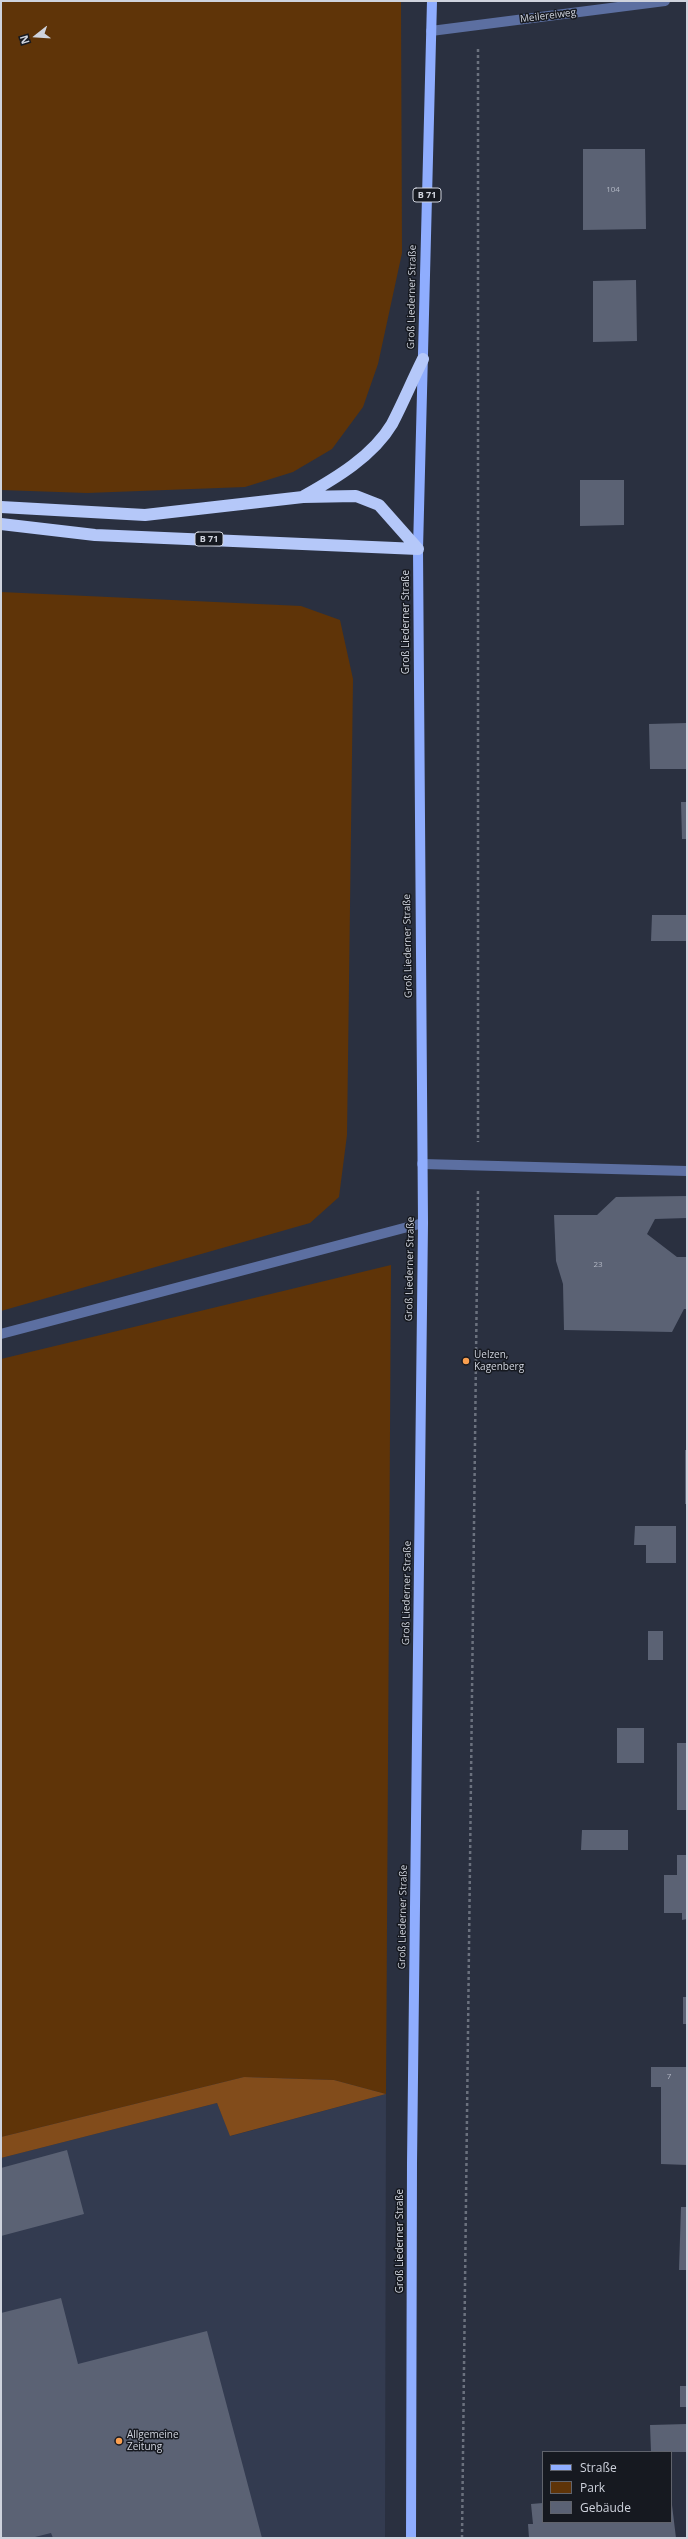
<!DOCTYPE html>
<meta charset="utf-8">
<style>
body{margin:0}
#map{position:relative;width:688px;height:2539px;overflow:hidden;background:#2a3040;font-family:"Open Sans",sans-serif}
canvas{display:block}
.frame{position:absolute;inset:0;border:2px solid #cfd3dd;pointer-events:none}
.legend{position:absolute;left:542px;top:2451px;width:130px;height:72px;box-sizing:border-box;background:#161920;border:1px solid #60636c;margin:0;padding:5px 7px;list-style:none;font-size:12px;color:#cfd3dd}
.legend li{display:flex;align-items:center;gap:8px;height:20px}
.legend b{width:20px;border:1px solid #60636c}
.north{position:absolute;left:16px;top:16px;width:40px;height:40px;-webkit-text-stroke:3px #161920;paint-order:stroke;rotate:253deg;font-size:11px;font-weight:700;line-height:16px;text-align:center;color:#cfd3dd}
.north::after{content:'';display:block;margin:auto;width:14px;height:18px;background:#cfd3dd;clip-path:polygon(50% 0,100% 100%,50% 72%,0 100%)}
</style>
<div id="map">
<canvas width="688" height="2539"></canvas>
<div class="frame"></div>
<ul class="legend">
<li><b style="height:5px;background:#8fadfe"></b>Straße</li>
<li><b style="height:11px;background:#5f3408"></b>Park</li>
<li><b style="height:11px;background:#5b6274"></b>Gebäude</li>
</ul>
<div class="north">N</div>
</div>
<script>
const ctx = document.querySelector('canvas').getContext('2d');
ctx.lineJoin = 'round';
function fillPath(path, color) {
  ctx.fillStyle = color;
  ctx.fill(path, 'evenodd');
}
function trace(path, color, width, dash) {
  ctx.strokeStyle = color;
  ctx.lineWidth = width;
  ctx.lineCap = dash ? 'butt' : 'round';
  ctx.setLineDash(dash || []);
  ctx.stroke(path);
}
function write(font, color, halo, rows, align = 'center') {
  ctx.font = font + ' "Open Sans",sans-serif';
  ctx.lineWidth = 3;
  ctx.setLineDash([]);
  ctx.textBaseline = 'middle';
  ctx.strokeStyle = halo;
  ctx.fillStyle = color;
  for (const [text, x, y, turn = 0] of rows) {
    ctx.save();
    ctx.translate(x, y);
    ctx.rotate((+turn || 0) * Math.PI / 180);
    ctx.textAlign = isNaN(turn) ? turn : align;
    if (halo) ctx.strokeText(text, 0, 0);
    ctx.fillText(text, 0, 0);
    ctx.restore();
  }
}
const built = new Path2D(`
 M386,2094L385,2538H1V2158L217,2103L231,2136Z`);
const green = new Path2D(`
 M1,1H401L402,253L378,364L363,407L332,449L293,472L245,487L87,493L1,490Z
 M1,592L301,606L340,620L353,679L347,1135L339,1197L310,1223L1,1311Z
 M391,1265L386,2094L334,2080L244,2077L1,2137V1359Z`);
const forest = new Path2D(`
 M244,2077L334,2080L386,2094L230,2136L217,2103L1,2158V2137Z`);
const building = new Path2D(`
 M583,149H645L646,229L583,230Z
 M636,280L637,341L593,342V281Z
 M580,480H624V525L580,526Z
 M687,723V769H650L649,724Z
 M681,802H687V839H682Z
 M652,915H687L686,941H651Z
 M687,1196V1218L655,1219L647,1234L677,1257H687V1309H684L672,1332L564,1330L563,1284L556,1261L554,1215H597L616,1197Z
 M685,1450H687V1504H685Z
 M635,1526H676V1563H646V1545H634Z
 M648,1631H663V1660H648Z
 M617,1728H644V1763H617Z
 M677,1743H687V1810H677Z
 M582,1830H628V1850H581Z
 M677,1855H687V1919L682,1920V1913H664V1875H677Z
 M683,1997H687V2024H683Z
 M651,2067H687V2165L661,2164V2087H651Z
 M67,2150L84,2214L1,2236V2168Z
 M681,2207H687V2270H679Z
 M61,2298L78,2364L207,2331L262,2538H53L51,2533L31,2538H1V2313Z
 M680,2386H687V2407H680Z
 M687,2424V2452H651L650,2425Z
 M543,2503V2522H671L672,2505L676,2538H529L528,2524H533L531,2504Z`);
const path = new Path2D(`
 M478,49V1142
 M462,2538L478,1189`);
const minor = new Path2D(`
 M431,31L665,1
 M422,1164L687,1171
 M1,1334L423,1223`);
const major = new Path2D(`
 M411,2538L412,2162L423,1223L418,549L432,1`);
const highway = new Path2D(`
 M304,496C336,478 373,456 392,424C403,403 412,381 423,359
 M1,507L145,515L303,497L356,496L379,505L418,549
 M1,524L95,535L418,549`);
const markers = [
 [466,1361,4,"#fa9f4f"],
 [119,2441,4,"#fa9f4f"]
];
const numberNames = [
 ["104",613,190],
 ["23",598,1265],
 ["7",669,2077]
];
const shields = [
 [427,195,28],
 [209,539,28]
];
const shieldNames = [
 ["B 71",427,195],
 ["B 71",209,539]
];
const streetNames = [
 ["Meilereiweg",548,16,-7],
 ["Groß Liederner Straße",412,297,-89],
 ["Groß Liederner Straße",406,622,-90],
 ["Groß Liederner Straße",408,946,-91],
 ["Groß Liederner Straße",410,1269,-89],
 ["Groß Liederner Straße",407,1593,-89],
 ["Groß Liederner Straße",403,1917,-89],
 ["Groß Liederner Straße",400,2241,-90]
];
const poiNames = [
 ["Uelzen,",474,1355],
 ["Kagenberg",474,1367],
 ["Allgemeine",127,2435],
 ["Zeitung",127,2447]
];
fillPath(built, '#333b50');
fillPath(green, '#5f3408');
fillPath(forest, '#824c1b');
fillPath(building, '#5b6274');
trace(path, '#6b717e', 2.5, [3, 3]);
trace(minor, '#5c6fa1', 10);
trace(major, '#8fadfe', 10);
trace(highway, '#b5c8f9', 12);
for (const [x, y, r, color] of markers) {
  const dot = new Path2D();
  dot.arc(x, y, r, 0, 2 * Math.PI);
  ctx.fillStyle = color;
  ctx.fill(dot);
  trace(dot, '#161920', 1.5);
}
write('8px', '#b2b7c3', null, numberNames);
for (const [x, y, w] of shields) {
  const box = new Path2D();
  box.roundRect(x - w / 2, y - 7, w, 14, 3);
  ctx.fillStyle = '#161920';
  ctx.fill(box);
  trace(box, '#cfd3dd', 1);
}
write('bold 9px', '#cfd3dd', null, shieldNames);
write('10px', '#cfd3dd', '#161920', streetNames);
write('10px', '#cfd3dd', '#161920', poiNames, 'left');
</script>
